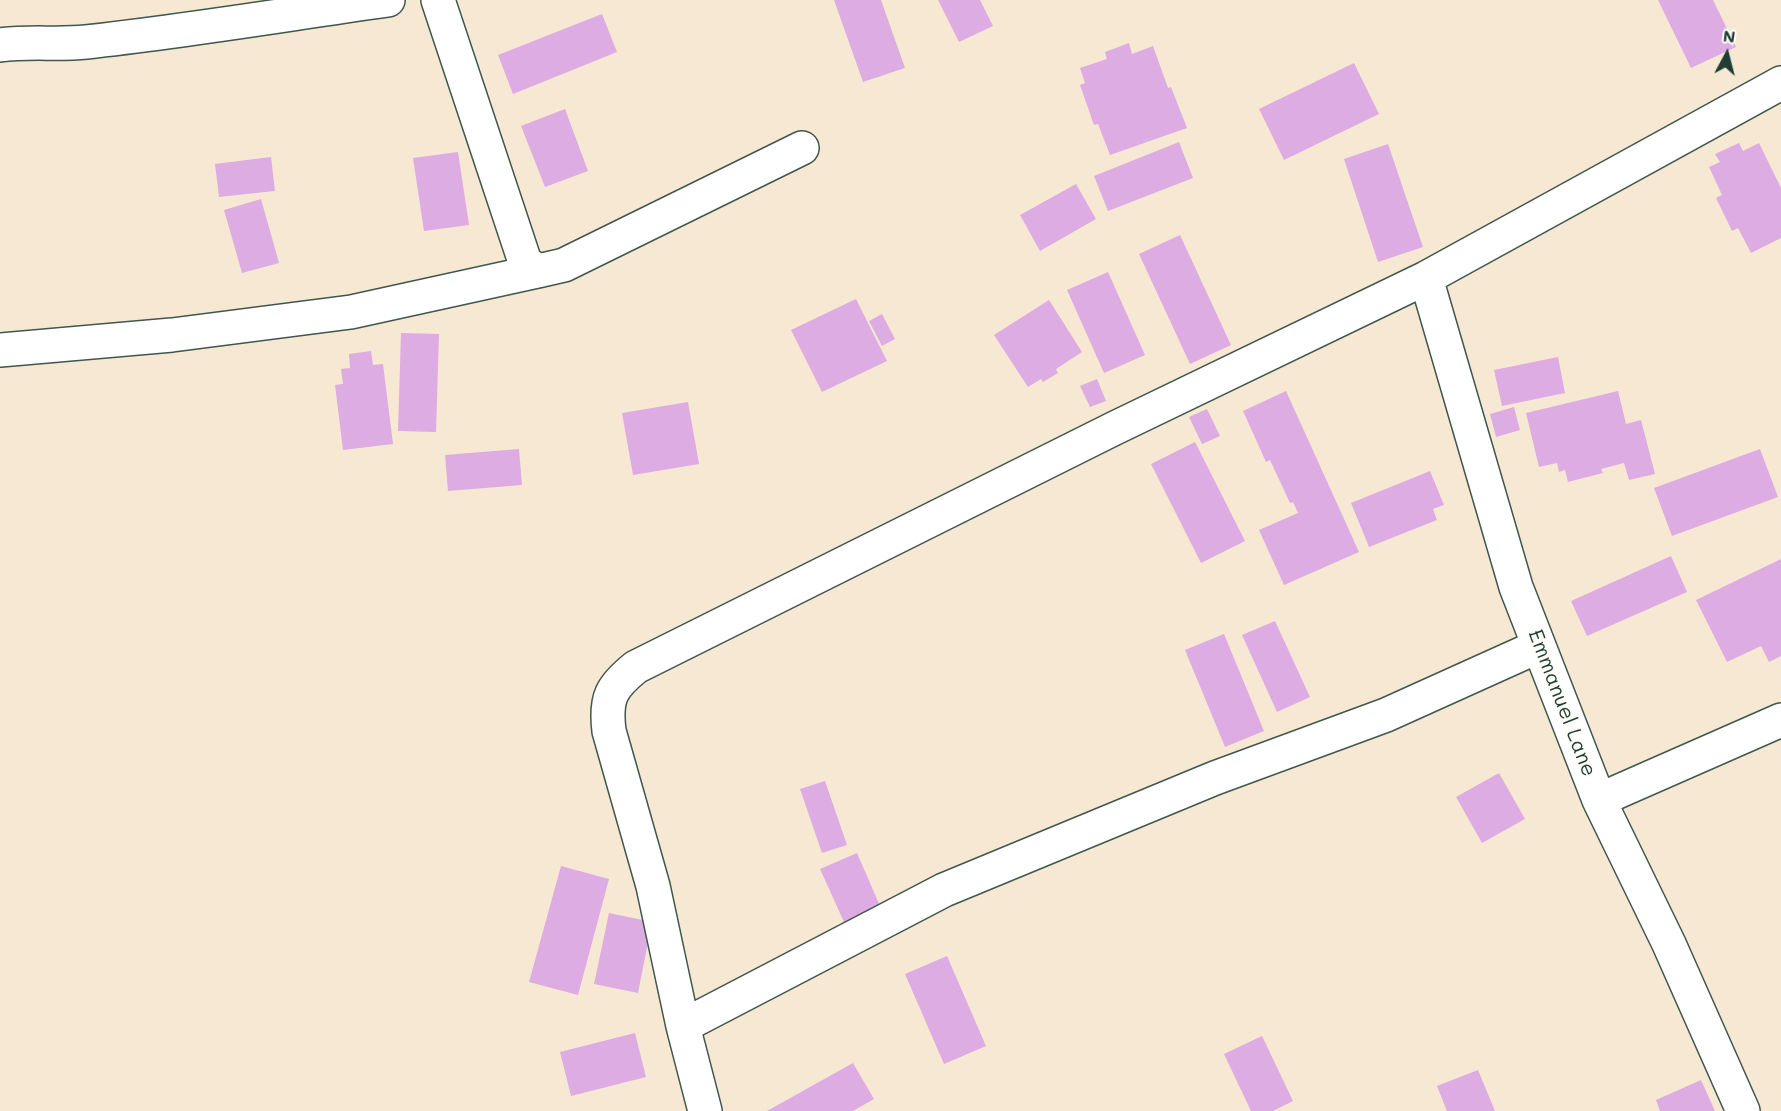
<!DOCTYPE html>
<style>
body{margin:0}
#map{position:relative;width:1781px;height:1111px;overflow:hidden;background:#f7e8d3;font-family:Mali,sans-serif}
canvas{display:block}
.north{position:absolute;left:1697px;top:24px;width:60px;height:60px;-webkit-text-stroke:4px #fdfcf7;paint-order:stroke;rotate:7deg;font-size:16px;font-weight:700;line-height:24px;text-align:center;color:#1f3d34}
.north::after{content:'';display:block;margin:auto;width:21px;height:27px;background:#1f3d34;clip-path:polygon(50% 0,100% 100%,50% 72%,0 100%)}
</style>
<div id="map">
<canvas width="1781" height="1111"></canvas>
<div class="north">N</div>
</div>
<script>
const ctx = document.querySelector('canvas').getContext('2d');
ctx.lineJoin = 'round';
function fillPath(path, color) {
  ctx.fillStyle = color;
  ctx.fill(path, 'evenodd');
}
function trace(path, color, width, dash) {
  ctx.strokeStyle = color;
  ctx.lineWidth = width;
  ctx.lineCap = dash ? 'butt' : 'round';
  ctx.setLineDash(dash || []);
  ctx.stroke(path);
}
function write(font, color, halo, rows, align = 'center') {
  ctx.font = font + ' Mali,sans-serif';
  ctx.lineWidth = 5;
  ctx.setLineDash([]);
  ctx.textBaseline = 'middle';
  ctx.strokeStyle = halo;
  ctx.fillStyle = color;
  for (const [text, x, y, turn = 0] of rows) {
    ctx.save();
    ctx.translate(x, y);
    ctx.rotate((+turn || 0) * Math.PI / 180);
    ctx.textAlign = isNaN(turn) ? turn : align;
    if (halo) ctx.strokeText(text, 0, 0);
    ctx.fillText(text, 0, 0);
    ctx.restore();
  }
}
const building = new Path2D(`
 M834,0H881L905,68L863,82Z
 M938,0H980L993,26L959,42Z
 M1658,0H1713L1736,47L1691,68Z
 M602,14L617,52L513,94L498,55Z
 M1129,43L1132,54L1153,46L1168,88L1171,87L1187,128L1110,155L1098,124L1094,125L1080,85L1085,83L1080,68L1107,59L1105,52Z
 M1354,63L1379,114L1284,160L1259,109Z
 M565,109L588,171L545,187L521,126Z
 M1179,142L1193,178L1108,211L1094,176Z
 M1739,143L1743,151L1759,143L1781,188V238L1751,253L1738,228L1732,231L1716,198L1722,195L1709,167L1720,162L1715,154Z
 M1388,144L1423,247L1378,262L1344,159Z
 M458,152L469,225L424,231L413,158Z
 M271,157L275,191L219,197L215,164Z
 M1076,184L1096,219L1040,251L1020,215Z
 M261,199L279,263L242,273L224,210Z
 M1180,235L1231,345L1190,364L1139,254Z
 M1108,272L1145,355L1104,373L1067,290Z
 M856,299L887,361L822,392L791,330Z
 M1049,300L1082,352L1056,369L1058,373L1043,382L1041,379L1028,387L994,335Z
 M882,314L895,339L882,346L869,321Z
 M401,333L439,334L436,432L398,431Z
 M371,351L373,365L383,364L393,444L343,450L335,385L343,384L341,369L350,368L349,354Z
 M1558,357L1565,393L1502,406L1494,370Z
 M1097,379L1106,401L1090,407L1080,386Z
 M1286,391L1359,552L1284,585L1259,530L1298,513L1293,502L1290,503L1270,460L1266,462L1243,411Z
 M1618,391L1626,424L1641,420L1655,474L1629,480L1624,463L1601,469L1603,473L1568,482L1565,470L1559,472L1557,463L1539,467L1526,413Z
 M688,402L699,464L633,475L622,413Z
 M1514,407L1520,430L1496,437L1490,414Z
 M1207,409L1220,436L1202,444L1189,417Z
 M1195,442L1245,541L1201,563L1151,464Z
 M519,449L522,485L448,491L445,455Z
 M1760,449L1778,497L1672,536L1654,488Z
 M1430,471L1444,505L1433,509L1437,520L1369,547L1351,503Z
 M1671,556L1687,592L1587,636L1571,601Z
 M1781,559V656L1769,662L1761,646L1727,662L1696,600Z
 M1275,621L1310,697L1277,712L1242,635Z
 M1224,634L1264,731L1225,747L1185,650Z
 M1499,773L1525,819L1482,843L1456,797Z
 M825,781L847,845L822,853L800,789Z
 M857,853L880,906L844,922L820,869Z
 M561,866L609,879L578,995L529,982Z
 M609,913L652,922L638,993L594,984Z
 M947,956L986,1046L944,1064L905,974Z
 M635,1033L646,1077L571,1096L560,1052Z
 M1262,1036L1293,1101L1273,1111H1251L1224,1054Z
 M853,1063L874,1099L853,1111H767Z
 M1478,1070L1495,1111H1447L1437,1086Z
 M1701,1080L1715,1111H1660L1656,1100Z`);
const minor = new Path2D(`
 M438,0L525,262L538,271L564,265L802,148
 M0,45C29,41 58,45 86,42C187,31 288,14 388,0
 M1426,278L1516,587L1599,800L1669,944L1743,1111
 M0,350L172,335L351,312L538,271
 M1599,800L1781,720
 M683,1026L944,890L1215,778L1386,715L1539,646
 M705,1111L683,1026L653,886L609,731C605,698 611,687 636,667L1115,428L1426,278L1781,83`);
const streetNames = [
 ["Emmanuel Lane",1562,703,69]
];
fillPath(building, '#ddace2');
trace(minor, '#3f574c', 36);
trace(minor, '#fff', 33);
write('21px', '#1f3d34', '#fdfcf7', streetNames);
</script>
